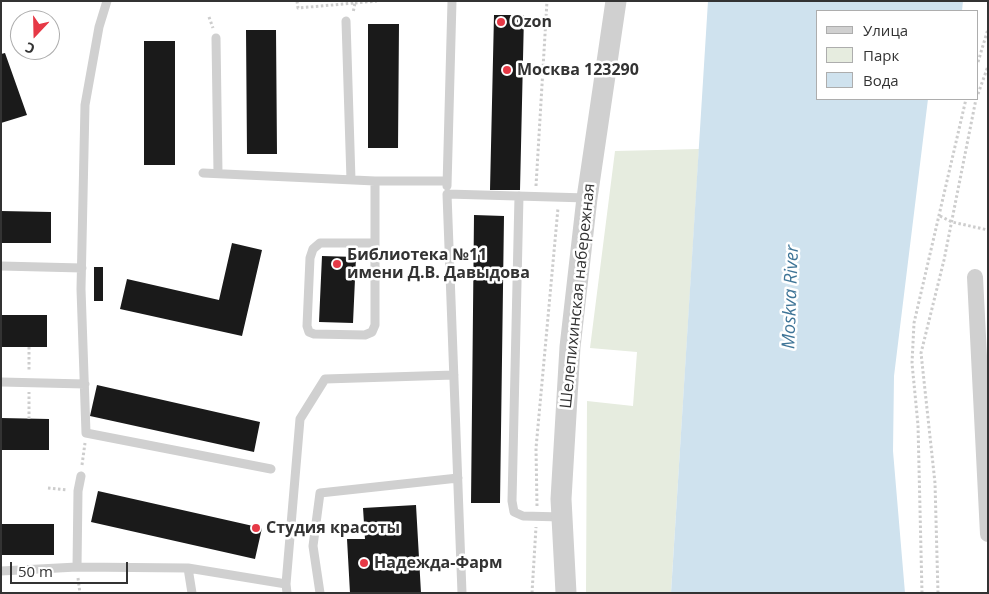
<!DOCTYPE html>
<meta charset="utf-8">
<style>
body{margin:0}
#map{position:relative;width:989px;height:594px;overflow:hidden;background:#fff;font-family:"Open Sans",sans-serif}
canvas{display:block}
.frame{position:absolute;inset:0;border:2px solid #333;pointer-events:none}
.legend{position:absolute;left:816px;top:10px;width:162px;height:90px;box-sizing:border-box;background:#fff;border:1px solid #adadad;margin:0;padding:6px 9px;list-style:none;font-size:15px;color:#333}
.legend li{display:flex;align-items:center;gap:10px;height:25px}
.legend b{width:25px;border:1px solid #adadad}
.north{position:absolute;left:10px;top:10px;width:50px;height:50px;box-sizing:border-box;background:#fff;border:1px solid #adadad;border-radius:50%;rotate:201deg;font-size:14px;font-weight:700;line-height:20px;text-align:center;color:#333}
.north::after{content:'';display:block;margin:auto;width:18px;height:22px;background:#e63946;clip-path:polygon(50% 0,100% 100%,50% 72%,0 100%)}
.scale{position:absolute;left:10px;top:562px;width:118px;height:22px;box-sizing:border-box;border:2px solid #333;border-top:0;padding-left:6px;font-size:15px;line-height:18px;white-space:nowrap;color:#333;-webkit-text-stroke:4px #fff;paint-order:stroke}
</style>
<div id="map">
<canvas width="989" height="594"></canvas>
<div class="frame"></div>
<ul class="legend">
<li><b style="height:6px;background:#d0d0d0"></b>Улица</li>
<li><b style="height:14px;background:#e6ecdf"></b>Парк</li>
<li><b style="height:14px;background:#cfe2ee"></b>Вода</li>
</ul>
<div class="north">С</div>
<div class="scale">50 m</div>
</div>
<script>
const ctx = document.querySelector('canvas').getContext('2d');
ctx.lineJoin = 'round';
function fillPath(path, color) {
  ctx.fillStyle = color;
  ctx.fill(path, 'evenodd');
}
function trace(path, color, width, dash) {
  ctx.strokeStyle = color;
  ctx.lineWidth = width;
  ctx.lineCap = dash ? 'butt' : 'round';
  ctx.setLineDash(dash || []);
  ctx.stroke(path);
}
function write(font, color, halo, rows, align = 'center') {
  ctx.font = font + ' "Open Sans",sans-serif';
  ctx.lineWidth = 5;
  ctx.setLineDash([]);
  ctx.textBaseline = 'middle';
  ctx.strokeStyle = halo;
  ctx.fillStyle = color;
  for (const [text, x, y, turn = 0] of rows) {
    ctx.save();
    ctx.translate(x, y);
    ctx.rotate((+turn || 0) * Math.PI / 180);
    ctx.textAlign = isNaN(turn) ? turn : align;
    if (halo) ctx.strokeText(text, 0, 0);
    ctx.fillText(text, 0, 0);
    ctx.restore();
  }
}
const green = new Path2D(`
 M699,149L671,593H586L587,401L633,406L637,352L590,348L615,151Z`);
const water = new Path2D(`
 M708,1H963L962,11H818V99H928L894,376L893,451L905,593H671Z`);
const building = new Path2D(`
 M494,15H524L520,190H490Z
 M368,24H399L398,148H368Z
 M246,30H276L277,154H247Z
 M144,41H175V165H144Z
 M5,53L27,115L1,123V54Z
 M1,211L51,212V243H1Z
 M474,215L504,216L500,503H471Z
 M232,243L262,250L242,336L120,309L127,279L219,300Z
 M322,256L356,257L353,323L319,322Z
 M94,267H103V301H94Z
 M1,315H47V347H1Z
 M97,385L260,422L254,452L90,416Z
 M1,418L49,419V450H1Z
 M98,491L262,528L255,559L91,522Z
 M416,505L421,593H350L347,539H365L363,508Z
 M1,524H54V555H1Z`);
const path = new Path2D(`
 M297,1L298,8L355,3L353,13
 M355,3L377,1
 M209,17L213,28
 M978,62L988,29
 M978,94L988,66
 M536,186L547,1
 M940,216L952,222L988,230
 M29,347V371
 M29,419V392
 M82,465L85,443
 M48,488L67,490
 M537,506L536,448L558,208
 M78,578L80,593
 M532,593L536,527
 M922,593L918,425L912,363L914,323L966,99
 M938,593L935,483L921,353L944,260L976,99`);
const service = new Path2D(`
 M107,1L99,27L85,105L81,289L86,433L271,469
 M346,21L351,180
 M216,38L218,173
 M203,173L375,181
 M447,186L452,1
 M519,196L512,501L514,512L523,516L562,517
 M375,243H320L313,249L310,258L307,326L309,332L314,334L365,335L372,332L375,325V181H447
 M1,266L82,268
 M1,382L85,384
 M81,476L78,491L77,567L188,568L192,593
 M188,568L286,584L287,593
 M1,571L77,567
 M286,584L300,419L325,379L454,375
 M320,593L313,546L320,493L458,478
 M462,593L447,194L587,198`);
const minor = new Path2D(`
 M975,277L988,534`);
const tertiary = new Path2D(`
 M566,593L561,499L570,347L587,198L616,1`);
const markers = [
 [501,22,5,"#e63946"],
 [507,70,5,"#e63946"],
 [337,264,5,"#e63946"],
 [256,528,5,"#e63946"],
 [364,563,5,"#e63946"]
];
const poiNames = [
 ["Ozon",511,22],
 ["Москва 123290",517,70],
 ["Библиотека №11",347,255],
 ["имени Д.В. Давыдова",347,273],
 ["Студия красоты",266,528],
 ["Надежда-Фарм",374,563]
];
const streetNames = [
 ["Шелепихинская набережная",578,296,-84]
];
const waterNames = [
 ["Moskva River",791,297,-88]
];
fillPath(green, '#e6ecdf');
fillPath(water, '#cfe2ee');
fillPath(building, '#1a1a1a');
trace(path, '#cdcdcd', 3, [2.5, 2.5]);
trace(service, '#d0d0d0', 9);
trace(minor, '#d0d0d0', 16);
trace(tertiary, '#d0d0d0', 21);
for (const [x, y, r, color] of markers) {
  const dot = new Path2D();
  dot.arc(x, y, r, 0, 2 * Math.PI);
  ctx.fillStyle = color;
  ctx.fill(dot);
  trace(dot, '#fff', 2);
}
write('bold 16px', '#333', '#fff', poiNames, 'left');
write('16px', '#333', '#fff', streetNames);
write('italic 18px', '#3f7597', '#fff', waterNames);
</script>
